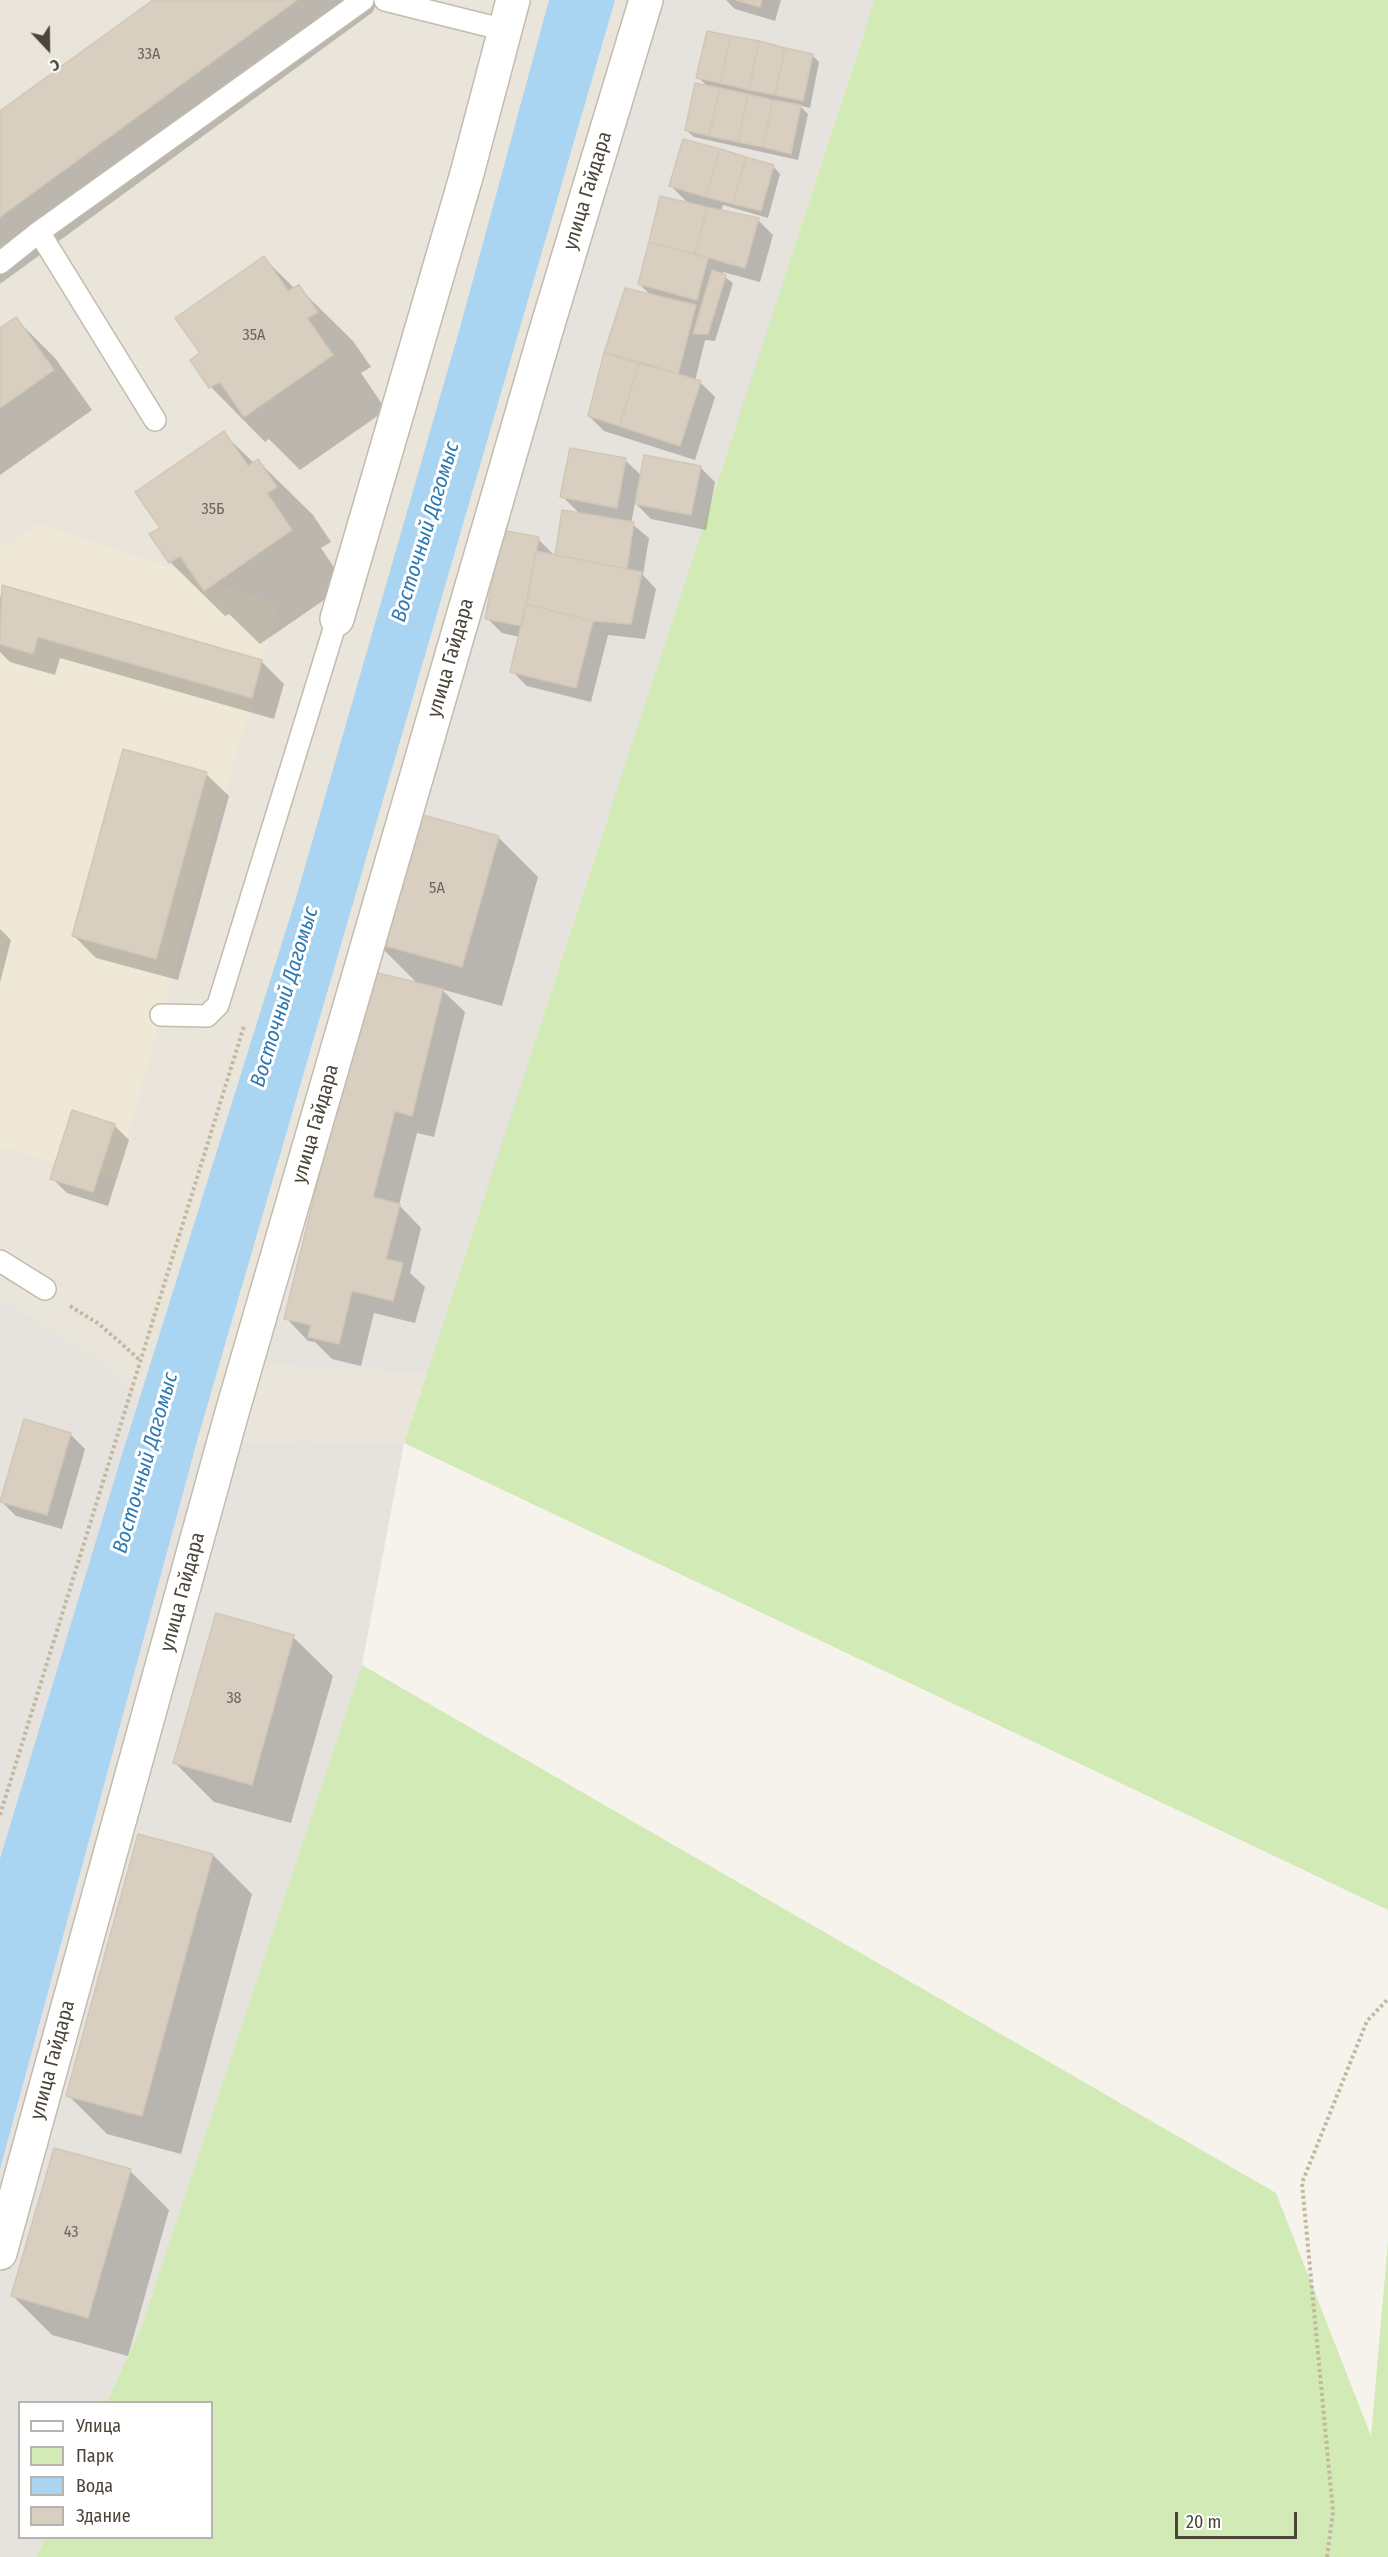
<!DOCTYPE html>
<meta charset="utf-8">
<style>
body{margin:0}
#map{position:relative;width:1388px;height:2557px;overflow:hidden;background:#f6f3ec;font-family:"Fira Sans Condensed",sans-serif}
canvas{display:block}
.legend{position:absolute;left:18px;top:2401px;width:195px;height:138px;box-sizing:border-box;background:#fff;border:2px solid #b7b4b0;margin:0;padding:8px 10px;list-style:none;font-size:18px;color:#4b4439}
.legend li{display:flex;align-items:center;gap:12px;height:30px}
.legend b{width:30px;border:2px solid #b7b4b0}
.north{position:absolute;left:18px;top:18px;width:60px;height:60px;-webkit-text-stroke:4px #fff;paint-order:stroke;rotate:158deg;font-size:16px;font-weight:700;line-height:24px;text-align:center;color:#4b4439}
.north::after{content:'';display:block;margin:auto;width:21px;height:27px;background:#4b4439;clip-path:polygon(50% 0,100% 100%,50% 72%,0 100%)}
.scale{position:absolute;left:1175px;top:2512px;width:122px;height:27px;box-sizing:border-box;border:3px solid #4b4439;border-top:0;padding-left:8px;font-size:18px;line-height:21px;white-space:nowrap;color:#4b4439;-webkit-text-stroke:4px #fff;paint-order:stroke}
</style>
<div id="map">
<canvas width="1388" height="2557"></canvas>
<ul class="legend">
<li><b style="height:8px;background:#fff"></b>Улица</li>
<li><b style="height:16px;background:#d2eab5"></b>Парк</li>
<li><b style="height:16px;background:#a9d4f2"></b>Вода</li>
<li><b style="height:16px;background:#d8cfc1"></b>Здание</li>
</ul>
<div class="north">С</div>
<div class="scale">20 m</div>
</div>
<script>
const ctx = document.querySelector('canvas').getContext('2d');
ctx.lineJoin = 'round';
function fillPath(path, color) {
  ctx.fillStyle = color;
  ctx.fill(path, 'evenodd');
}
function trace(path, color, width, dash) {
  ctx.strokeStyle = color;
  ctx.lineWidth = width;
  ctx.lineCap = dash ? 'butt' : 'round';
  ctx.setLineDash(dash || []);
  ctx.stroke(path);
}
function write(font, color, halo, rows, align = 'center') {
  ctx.font = font + ' "Fira Sans Condensed",sans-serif';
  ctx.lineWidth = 6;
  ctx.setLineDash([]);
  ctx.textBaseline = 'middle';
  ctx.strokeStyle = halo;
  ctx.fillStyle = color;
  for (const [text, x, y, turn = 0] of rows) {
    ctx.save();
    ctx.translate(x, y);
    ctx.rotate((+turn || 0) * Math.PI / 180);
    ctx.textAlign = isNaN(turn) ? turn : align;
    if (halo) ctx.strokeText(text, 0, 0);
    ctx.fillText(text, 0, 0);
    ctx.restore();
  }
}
const residential = new Path2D(`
 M0,0H875L404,1443L197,1441L97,1361L0,1298Z`);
const industrial = new Path2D(`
 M645,0H875L427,1373L239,1362Z
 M0,1298L97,1360L197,1441L404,1443L362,1665L142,2325L107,2402H20V2538H45L36,2557H0Z`);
const education = new Path2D(`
 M37,524L279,604L115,1179L0,1147V543L8,546Z`);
const green = new Path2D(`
 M875,0H1388V1910L404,1443Z
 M362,1665L1276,2193L1371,2436L1388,2241V2557H36L45,2538H212V2402H107L142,2325Z`);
const water = new Path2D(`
 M549,0H615L197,1441L0,2169V1859L124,1448L296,898L461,324Z`);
const shadow = new Path2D(`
 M156,0H377L373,12L0,284V113Z
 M726,0H781L775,21L735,9Z
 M812,55L819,62L810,108L799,105L808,114L798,160L694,137L686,130L708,87L698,77Z
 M773,166L780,174L768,218L723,205L721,211L758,220L773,235L760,282L723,272L722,275L733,283L715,341L705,340L695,381L700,382L715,397L695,460L604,431L589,416L652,296L639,284L661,197L689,204L671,186Z
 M264,258L295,289L298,287L353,341L371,367L361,373L386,410L300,470L269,439L265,442L211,387L202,354Z
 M16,319L55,358L92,410L0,475V330Z
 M223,433L254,463L258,461L313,515L331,542L321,548L346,585L260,644L229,614L225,616L170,562L162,529Z
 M625,460L642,476L700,467L715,482L706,530L651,519L635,503L631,523L649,538L643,575L656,589L645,639L608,635L591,702L527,686L512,671L520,637L502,633L487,618L538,539L553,554V556L557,557L580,514L562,496Z
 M3,587L262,662L284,684L274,719L60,658L55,675L10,662L0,652V598Z
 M206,774L229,796L178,980L96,958L73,935Z
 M498,837L538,877L502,1006L441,989L465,1012L434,1137L417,1133L399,1205L421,1228L410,1273L425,1287L415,1323L374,1313L361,1366L332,1359L315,1342L308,1341L286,1318L418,984L376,942Z
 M0,929L11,940L0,983Z
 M114,1125L129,1140L108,1206L67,1193L52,1178Z
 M70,1434L85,1449L62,1529L16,1516L1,1501Z
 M293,1637L333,1676L291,1823L214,1802L175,1763Z
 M213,1855L252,1894L181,2154L107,2134L68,2095Z
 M130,2171L169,2210L128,2356L52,2335L13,2296Z`);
const building = new Path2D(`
 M153,0H297L0,217V111Z
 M736,0H762L760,7Z
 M707,31L731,36L720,83L696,78Z
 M731,36L759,41L749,90L720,83Z
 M759,41L785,48L775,95L749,90Z
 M785,48L813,54L803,101L775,95Z
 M695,83L720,88L709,136L685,130Z
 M720,88L748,94L738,142L709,136Z
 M748,94L773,100L763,147L738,142Z
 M773,100L801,105L791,154L763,147Z
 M683,139L720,149L706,197L669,186Z
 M720,149L746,157L733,204L706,197Z
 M746,157L774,165L761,211L733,204Z
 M660,196L707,207L695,254L649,242Z
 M707,207L759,218L745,268L695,254Z
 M649,242L708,258L697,300L638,284Z
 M264,256L288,291L299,285L318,312L307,318L333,355L244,417L220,382L209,388L190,360L200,353L175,318Z
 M712,270L726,275L708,334H693Z
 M625,288L696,305L678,374L604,353Z
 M16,317L54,370L0,408V328Z
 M604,353L640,362L619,426L588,416Z
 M640,362L701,381L680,446L619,426Z
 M224,431L248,466L258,459L277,487L267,493L292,530L204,591L180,556L169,563L149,534L160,528L135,492Z
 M570,448L626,458L617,508L560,497Z
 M644,455L701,466L691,515L635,504Z
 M562,510L634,522L627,569L555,555Z
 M502,530L539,537L522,626L485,619Z
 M536,551L642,572L631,624L593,621L526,604Z
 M2,585L262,660L252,698L38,637L33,654L0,644Z
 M526,604L593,621L576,688L510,672Z
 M123,749L207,772L156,959L72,936Z
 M412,812L499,836L462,967L375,943Z
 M370,971L443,989L412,1116L395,1111L373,1197L400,1204L386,1259L403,1263L393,1301L352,1291L339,1344L308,1337L311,1325L284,1319Z
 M72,1110L115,1124L93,1192L50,1179Z
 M24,1419L71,1433L47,1515L0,1502Z
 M216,1613L294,1635L252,1785L173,1763Z
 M138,1834L213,1854L142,2116L66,2096Z
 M54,2148L131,2169L88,2318L11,2296Z`);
const path = new Path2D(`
 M70,1306L99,1324L140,1360
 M0,1815L244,1026
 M1327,2557L1333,2512L1302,2183L1367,2021L1388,1999`);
const lane = new Path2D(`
 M385,0L505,30
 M39,232L155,420
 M0,263L39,232L363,0
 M161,1015L207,1016L218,1005L337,619
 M0,1261L45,1289`);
const street = new Path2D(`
 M337,619L466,177L513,0
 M0,2253L231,1416L545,334L646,0`);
const numberNames = [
 ["33А",149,55],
 ["35А",254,336],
 ["35Б",213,510],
 ["5А",437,889],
 ["38",234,1699],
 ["43",71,2233]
];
const streetNames = [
 ["улица Гайдара",588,191,-73],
 ["улица Гайдара",451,658,-74],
 ["улица Гайдара",316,1124,-74],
 ["улица Гайдара",183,1592,-75],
 ["улица Гайдара",53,2060,-75]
];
const waterNames = [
 ["Восточный Дагомыс",426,532,-73],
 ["Восточный Дагомыс",285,997,-73],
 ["Восточный Дагомыс",146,1463,-74]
];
fillPath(residential, '#eae5da');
fillPath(industrial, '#e6e2dd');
fillPath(education, '#efe8d6');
fillPath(green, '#d2eab5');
fillPath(water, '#a9d4f2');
fillPath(shadow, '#0003');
fillPath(building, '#d8cfc1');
trace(building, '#d3c7b4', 1.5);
trace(lane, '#c2bbae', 24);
trace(street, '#c2bbae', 36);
trace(path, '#c4b79f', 4, [3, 3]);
trace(lane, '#fff', 21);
trace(street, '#fff', 33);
write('16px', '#6e675b', null, numberNames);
write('20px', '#4b4439', '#fff', streetNames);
write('italic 21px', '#2e7ab2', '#fff', waterNames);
</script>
